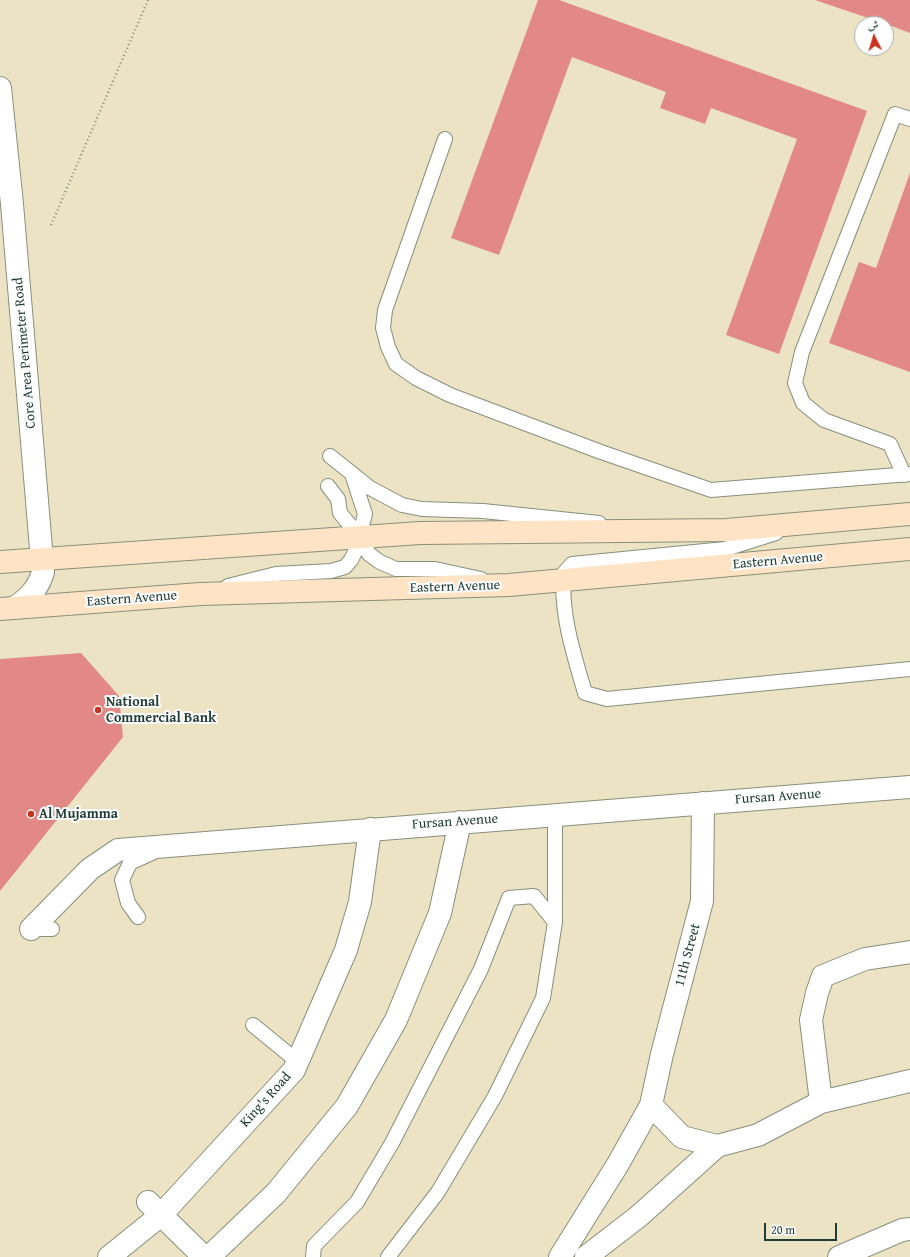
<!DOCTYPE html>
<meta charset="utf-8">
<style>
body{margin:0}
#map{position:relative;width:910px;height:1257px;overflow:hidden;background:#ece3c4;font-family:"Gentium Book Plus",Amiri,serif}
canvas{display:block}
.north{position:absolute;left:854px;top:16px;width:40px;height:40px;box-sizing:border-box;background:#fff;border:1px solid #a5b1ae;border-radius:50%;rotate:355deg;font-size:11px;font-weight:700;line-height:16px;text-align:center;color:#1f3d34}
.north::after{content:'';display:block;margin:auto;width:14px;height:18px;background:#c8321e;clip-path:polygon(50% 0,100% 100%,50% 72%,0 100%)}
.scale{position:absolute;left:764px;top:1223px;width:73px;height:18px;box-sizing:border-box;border:2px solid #1f3d34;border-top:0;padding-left:5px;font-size:12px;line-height:14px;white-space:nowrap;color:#1f3d34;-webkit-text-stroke:3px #fff;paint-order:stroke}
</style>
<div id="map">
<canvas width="910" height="1257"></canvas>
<div class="north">ش</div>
<div class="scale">20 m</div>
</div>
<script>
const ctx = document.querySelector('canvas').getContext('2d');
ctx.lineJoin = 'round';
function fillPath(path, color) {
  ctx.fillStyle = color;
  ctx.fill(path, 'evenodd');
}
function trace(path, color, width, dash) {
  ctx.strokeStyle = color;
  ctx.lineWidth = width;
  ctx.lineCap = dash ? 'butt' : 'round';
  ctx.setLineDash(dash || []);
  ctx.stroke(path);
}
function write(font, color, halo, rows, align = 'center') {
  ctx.font = font + ' "Gentium Book Plus",serif';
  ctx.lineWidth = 4;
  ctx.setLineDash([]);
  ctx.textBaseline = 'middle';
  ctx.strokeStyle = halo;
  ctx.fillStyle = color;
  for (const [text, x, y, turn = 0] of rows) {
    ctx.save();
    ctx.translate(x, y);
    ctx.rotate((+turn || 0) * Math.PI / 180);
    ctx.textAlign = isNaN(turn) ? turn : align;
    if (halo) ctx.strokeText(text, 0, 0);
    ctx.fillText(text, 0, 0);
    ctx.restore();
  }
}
const building = new Path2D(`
 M538,0H559L867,111L779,354L726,335L797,139L711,108L705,124L660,108L666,92L572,57L499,255L451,238Z
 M815,0H910V33L886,24Z
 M910,173V372L829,343L859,262L876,268Z
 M81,653L119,696L123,737L0,891V659Z`);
const path = new Path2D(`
 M51,225L148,0`);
const lane = new Path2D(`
 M445,139L385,310L383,328L388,347L396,364L416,378L450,395L601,452L711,490L910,474
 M330,456L370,488L402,505L422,509L483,511L599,523
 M904,475L890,444L824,420L803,403L795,383L802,352L895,114L910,119
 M328,486L338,499L340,513L360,537L369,554L380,562L396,569H435L481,579
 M776,533L725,549L572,564L564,573C560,613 574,655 585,693L607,699L910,669
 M228,586L276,574L331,571L345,567L351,560L356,550L365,514L352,474
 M138,917L128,903L122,880L130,863L154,852
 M31,929H52
 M253,1025L297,1061
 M313,1257L314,1246L357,1202L392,1143L481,969L509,898L534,896L555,922
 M388,1257L438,1192L495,1096L543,998L555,922V814`);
const street = new Path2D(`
 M0,88L12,204L43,572C38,589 29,598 14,608
 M31,929L90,869L118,850L910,787
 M821,1102L811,1020L817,993L823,976L865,959L910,952
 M651,1105L682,1137L717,1146
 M148,1202L204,1257
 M109,1257L161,1215L294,1070L346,950L360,902L370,829
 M209,1257L276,1193L347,1106L396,1020L440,913L460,822
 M560,1257L618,1164L651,1105L662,1054L702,901L703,803
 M586,1257L639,1216L717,1146L758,1135L821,1102L910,1081
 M839,1257L902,1230L910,1229`);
const secondary = new Path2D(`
 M0,562L420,533L727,530L910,514
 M0,609L200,594L509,585L910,549`);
const markers = [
 [98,710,4,"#c8321e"],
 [31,814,4,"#c8321e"]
];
const streetNames = [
 ["Core Area Perimeter Road",25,353,-95],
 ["Eastern Avenue",778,561,-5],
 ["Eastern Avenue",455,587,-2],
 ["Eastern Avenue",132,599,-4],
 ["Fursan Avenue",778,797,-4],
 ["Fursan Avenue",455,822,-4],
 ["11th Street",688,955,-75],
 ["King's Road",266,1100,-48]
];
const poiNames = [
 ["National",106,702],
 ["Commercial Bank",106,718],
 ["Al Mujamma",39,814]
];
fillPath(building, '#e28987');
trace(lane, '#86907c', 16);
trace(street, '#86907c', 24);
trace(secondary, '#86907c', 24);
trace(path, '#86907c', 2.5, [1, 3]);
trace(lane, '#fff', 14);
trace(street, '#fff', 22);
trace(secondary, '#fee4c5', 22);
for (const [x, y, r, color] of markers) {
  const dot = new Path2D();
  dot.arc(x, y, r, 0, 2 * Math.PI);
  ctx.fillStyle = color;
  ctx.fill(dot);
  trace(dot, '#fff', 1.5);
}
write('14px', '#1f3d34', '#fff', streetNames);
write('bold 14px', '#1f3d34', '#fff', poiNames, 'left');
</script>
